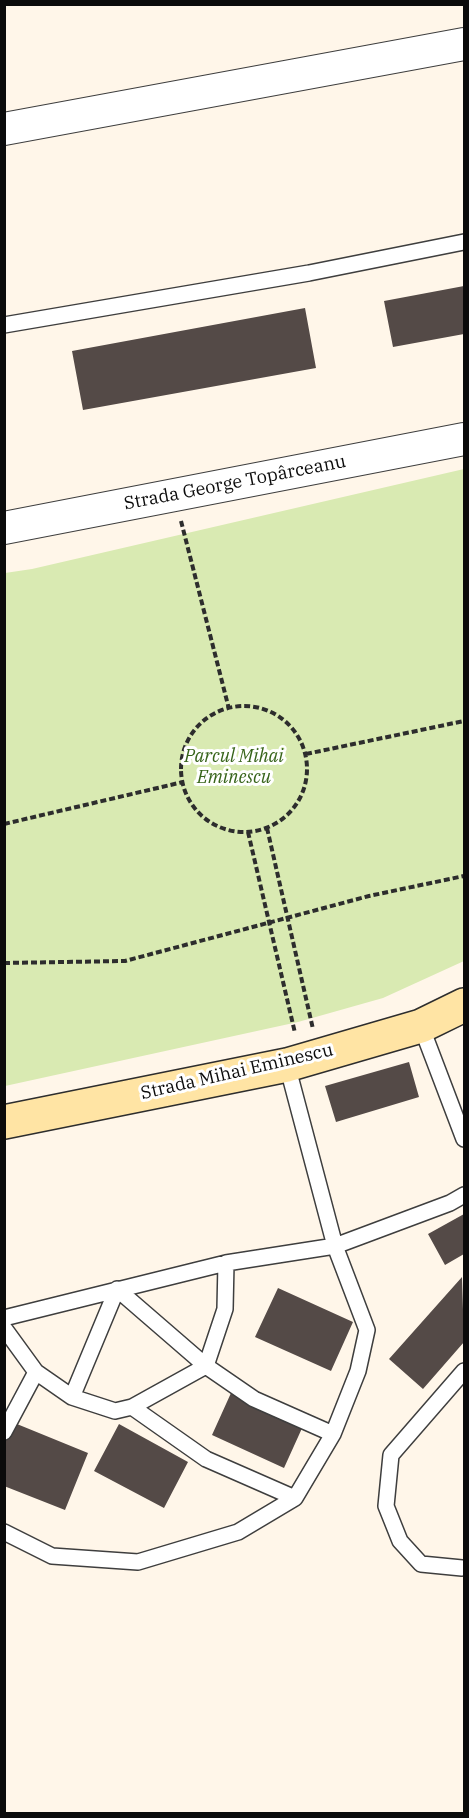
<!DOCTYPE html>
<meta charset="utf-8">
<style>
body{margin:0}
#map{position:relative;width:469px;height:1818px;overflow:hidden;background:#fff6e9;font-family:"IBM Plex Serif",serif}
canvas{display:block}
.frame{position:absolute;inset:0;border:6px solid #0b0b0b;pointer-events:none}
</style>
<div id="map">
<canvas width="469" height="1818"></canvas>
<div class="frame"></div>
</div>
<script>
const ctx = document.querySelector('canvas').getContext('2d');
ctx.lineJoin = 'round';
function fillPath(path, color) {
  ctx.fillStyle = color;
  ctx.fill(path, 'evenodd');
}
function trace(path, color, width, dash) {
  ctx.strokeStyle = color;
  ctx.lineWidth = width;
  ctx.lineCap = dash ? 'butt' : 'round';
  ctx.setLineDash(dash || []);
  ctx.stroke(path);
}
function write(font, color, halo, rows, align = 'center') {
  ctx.font = font + ' "IBM Plex Serif",serif';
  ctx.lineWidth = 6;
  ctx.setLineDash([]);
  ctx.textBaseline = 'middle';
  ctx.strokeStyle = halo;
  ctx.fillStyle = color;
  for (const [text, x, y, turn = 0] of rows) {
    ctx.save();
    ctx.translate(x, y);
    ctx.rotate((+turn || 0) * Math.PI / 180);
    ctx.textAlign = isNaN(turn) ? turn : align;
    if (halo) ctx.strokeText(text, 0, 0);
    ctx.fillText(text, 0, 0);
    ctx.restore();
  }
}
const green = new Path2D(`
 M464,469V961L383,998L298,1022L5,1086V573L32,569Z`);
const building = new Path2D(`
 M464,286V334L393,347L384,301Z
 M305,308L316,368L83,410L72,351Z
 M409,1062L419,1097L336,1122L325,1086Z
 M464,1214V1254L445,1265L428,1234Z
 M462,1277L464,1342L423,1389L389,1359Z
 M278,1288L353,1322L331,1371L255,1337Z
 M231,1393L303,1426L284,1468L212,1435Z
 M12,1422L88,1453L65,1510L4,1486V1442Z
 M119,1424L188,1462L164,1508L94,1471Z`);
const path = new Path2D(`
 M181,521L229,709
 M181 769a63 63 0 1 1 126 0a63 63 0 1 1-126 0Z
 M306,754L464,721
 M4,824L183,782
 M267,828L313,1029
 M248,832L295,1033
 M4,963L125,961L369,896L464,876`);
const service = new Path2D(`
 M4,325L309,273L464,242
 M421,1026L464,1139
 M287,1065L335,1246L450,1203L464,1195
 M4,1318L226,1263L335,1246L367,1330L358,1371L333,1434L295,1498L238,1532L138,1562L52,1556L4,1532
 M4,1328L36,1372L72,1397L115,1411L132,1407L206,1459L295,1498
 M72,1397L117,1289L206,1366L254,1399L333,1434
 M132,1407L206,1366L225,1309L226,1263
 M4,1432L36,1372
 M462,1568L421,1564L400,1541L386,1506L391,1455L464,1371`);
const minor = new Path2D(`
 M4,129L464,44
 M4,528L464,439`);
const secondary = new Path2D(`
 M4,1122L287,1065L421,1026L464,1005`);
const streetNames = [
 ["Strada George Topârceanu",235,483,-11],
 ["Strada Mihai Eminescu",237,1072,-13]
];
const parkNames = [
 ["Parcul Mihai",234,757],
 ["Eminescu",234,778]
];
fillPath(green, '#d9eab2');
fillPath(building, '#544a47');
trace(service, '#3e3e3e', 18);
trace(minor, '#3e3e3e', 34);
trace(secondary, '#2d2d2d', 36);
trace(path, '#2d2d2d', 4, [6, 3]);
trace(service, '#fff', 15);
trace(minor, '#fff', 32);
trace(secondary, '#ffe4a4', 33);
write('18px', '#0b0b0b', '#fff', streetNames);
write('italic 18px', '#37641a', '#fff', parkNames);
</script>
